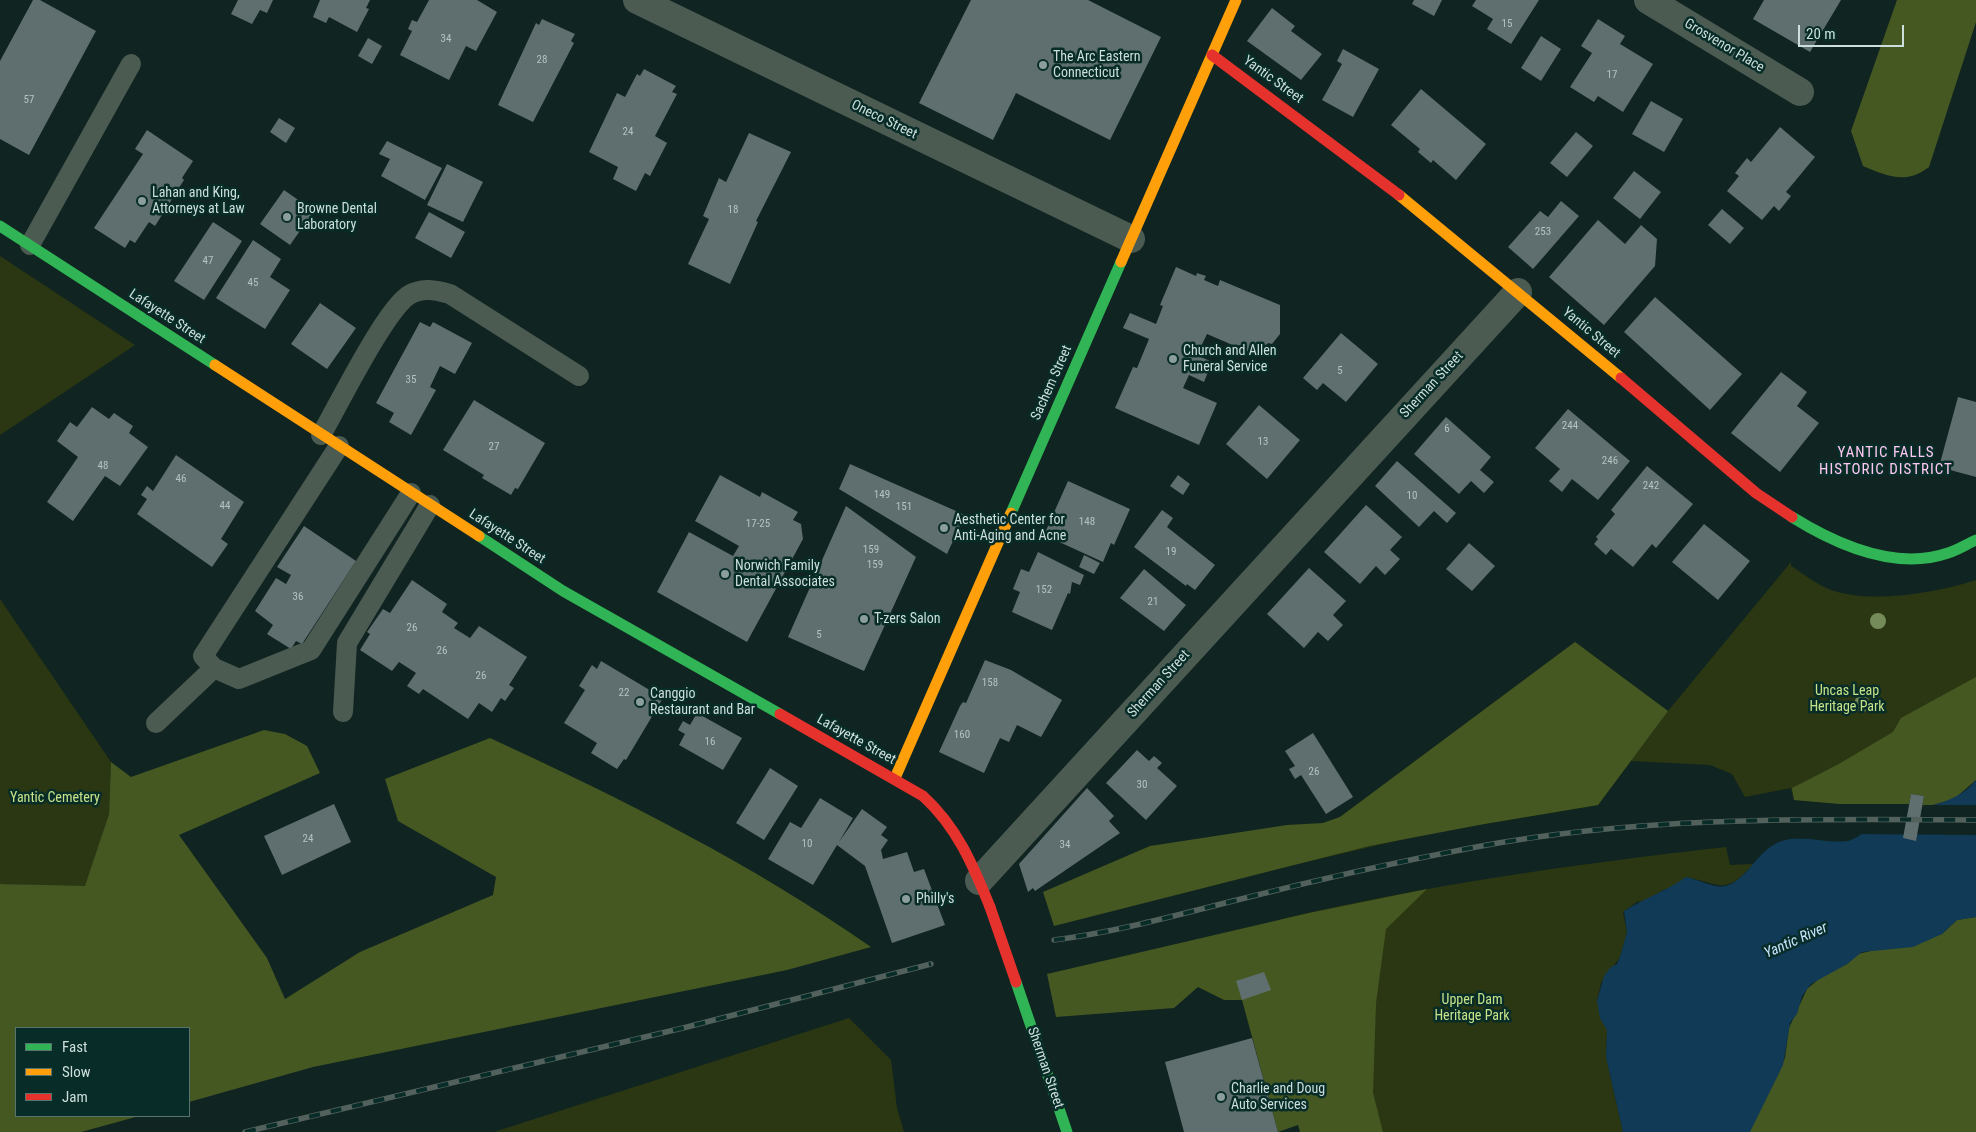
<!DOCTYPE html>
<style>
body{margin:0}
#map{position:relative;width:1976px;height:1132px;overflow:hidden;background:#102421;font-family:"Roboto Condensed",sans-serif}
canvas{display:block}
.legend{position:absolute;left:15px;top:1027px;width:175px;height:90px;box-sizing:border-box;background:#082c27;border:1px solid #57746f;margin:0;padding:6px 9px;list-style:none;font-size:15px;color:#cddfdc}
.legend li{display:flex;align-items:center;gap:10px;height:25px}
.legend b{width:25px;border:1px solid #57746f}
.scale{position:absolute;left:1798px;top:25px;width:106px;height:22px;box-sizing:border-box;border:2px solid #cddfdc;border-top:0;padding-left:6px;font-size:15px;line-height:18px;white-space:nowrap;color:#cddfdc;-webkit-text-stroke:4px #082c27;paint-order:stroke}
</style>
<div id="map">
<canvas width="1976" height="1132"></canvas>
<ul class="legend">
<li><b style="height:6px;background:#30b455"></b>Fast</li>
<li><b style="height:6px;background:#ff9f0a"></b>Slow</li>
<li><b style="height:6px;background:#e5322d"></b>Jam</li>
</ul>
<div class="scale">20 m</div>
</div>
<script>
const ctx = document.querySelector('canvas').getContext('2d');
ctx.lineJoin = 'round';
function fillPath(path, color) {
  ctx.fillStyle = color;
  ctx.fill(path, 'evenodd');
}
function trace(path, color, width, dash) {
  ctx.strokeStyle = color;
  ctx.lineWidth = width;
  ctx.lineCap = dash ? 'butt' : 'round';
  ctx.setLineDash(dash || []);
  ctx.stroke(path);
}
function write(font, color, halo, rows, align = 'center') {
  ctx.font = font + ' "Roboto Condensed",sans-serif';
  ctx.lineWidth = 5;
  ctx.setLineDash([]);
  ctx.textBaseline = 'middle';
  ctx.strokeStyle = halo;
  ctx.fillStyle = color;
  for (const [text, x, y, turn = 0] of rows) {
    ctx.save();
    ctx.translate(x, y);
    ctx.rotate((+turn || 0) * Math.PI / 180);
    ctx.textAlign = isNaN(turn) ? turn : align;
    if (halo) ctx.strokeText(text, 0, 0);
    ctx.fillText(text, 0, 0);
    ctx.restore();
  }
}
const green = new Path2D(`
 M0,256L135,345L0,435Z
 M1791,562V566C1804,574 1817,585 1831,590C1871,604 1936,593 1976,580V780L1922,808L1924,796L1911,794L1909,804H1840L1794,800L1791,788L1745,797L1732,774L1710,765L1631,761L1598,805L1426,834L1237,878L1235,854L1340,817L1575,642L1668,711Z
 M0,599L111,762L109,814L86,886L267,958L189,1102V1028H16V1116H139L81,1132H0V958L85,887L0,884Z
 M1726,847L1730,865L1753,864C1726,896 1720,884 1686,877L1673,887L1663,890L1648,900L1637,902L1623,912L1627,932L1620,957L1601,983L1597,1001L1607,1030L1606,1057L1623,1132H1329L1278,920C1425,885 1575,864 1726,847Z
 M849,1018L891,1060L897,1108L904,1132H494Z`);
const forest = new Path2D(`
 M1897,0H1976V22L1929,167C1906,185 1887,176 1863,166L1851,131Z
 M1575,642L1668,711L1598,805L1484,824L1369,846L1054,926L1043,892L1150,846L1287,825L1323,823L1340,817Z
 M1976,677V780L1954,799L1922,808L1924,796L1911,794L1909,804H1840L1794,800L1792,788L1837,765L1893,732L1901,718Z
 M264,730L285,734L307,746L320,773L179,835L267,958L285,999L360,952L493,895L496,877L398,821L385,779L490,738C622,799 751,863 871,947L787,970L313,1067L189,1102V1028H16V1116H139L81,1132H0V884L85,886L109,814L111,762L131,777Z
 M1427,889L1386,929L1376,1003L1373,1093L1383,1132H1300L1298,1125L1278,1132L1242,1000H1224L1198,987L1174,1008L1056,1017L1047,974L1309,913Z
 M1976,917V1132H1749L1785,1058L1789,1028L1807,989L1820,978L1847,964L1858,954L1942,934L1957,920Z`);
const water = new Path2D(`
 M1976,780V917L1957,920L1942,934L1913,947L1862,952L1847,964L1811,984L1802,996L1797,1014L1790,1023L1783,1065L1750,1132H1623L1606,1057L1607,1030L1600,1018L1597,1001L1604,976L1611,967L1617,964L1620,957L1627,932L1624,911C1645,898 1666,891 1686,877C1698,879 1714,889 1726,886C1748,879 1757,851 1779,842C1801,833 1824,844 1847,841C1857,840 1875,823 1886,818C1917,805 1954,808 1976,780Z`);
const pier = new Path2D(`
 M1924,805H1976V835L1855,834L1885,816Z`);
const building = new Path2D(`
 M33,0H40L96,31L29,155L0,139V61Z
 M238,0H273L267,13L260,10L252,24L231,14Z
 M320,0H370L366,8L369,9L357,32L329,17L326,23L313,17Z
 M429,0H477L497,12L476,51L466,46L449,80L400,55L412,31L408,29L412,20L417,22Z
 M971,0H1088L1161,37L1110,140L1016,93L993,140L919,103Z
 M1414,0H1442L1434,16L1412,4Z
 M1476,0H1539L1511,44L1487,29L1493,19L1472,6Z
 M1764,0H1841L1810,52L1753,19Z
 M1272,8L1295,26L1291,31L1322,54L1301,80L1247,41Z
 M542,19L575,34L571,41L574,43L533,122L498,105L536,23L539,25Z
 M1598,19L1625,36L1620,44L1653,64L1623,112L1598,96L1594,102L1570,87L1592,53L1581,46Z
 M1541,36L1561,49L1541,81L1521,68Z
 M368,38L382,46L372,64L358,56Z
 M1343,49L1379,69L1353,117L1322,100L1342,64L1337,61Z
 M644,69L676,86L672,92L677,94L655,136L667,143L650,176L645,173L636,191L613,179L618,167L589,152L617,93L625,97L637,74L640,76Z
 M1421,89L1486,144L1456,180L1433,160L1431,163L1418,152L1420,149L1391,125Z
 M1651,101L1683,119L1664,152L1632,134Z
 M279,118L295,128L286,143L270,132Z
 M1780,127L1815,157L1786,192L1791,196L1779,211L1774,206L1762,220L1727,191L1739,176L1735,173L1747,158L1751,162Z
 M147,130L193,161L182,178L184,180L155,226L149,222L135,243L130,240L125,248L94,228L143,154L135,149Z
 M1576,132L1593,146L1567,177L1550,163Z
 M749,133L791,152L756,221L758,222L730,284L688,264L709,219L703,216L719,178L726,182Z
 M387,141L442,168L425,200L381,176L390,159L379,154Z
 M447,164L483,182L463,222L427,205Z
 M1634,171L1661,192L1640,219L1613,198Z
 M284,190L314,211L290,245L260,224Z
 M1561,201L1579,216L1533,269L1508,247L1540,211L1548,217Z
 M1722,209L1744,228L1730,244L1708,225Z
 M429,212L465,232L451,258L415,238Z
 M1598,220L1625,244L1641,225L1657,239L1655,266L1604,325L1549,277Z
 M213,222L242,241L204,300L174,281Z
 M253,240L281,259L270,277L290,290L265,329L216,298Z
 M1176,267L1196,276L1197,273L1206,276L1204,280L1218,286L1220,280L1280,305V334L1272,344L1268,343L1258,356L1207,334L1197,355L1212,362L1204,382L1189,375L1183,388L1217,403L1199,445L1115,408L1133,367L1137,368L1149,339L1123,328L1130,313L1156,324L1163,306L1160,305Z
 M1655,297L1742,374L1710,410L1624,332Z
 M320,303L356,328L327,369L291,344Z
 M420,322L430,327L433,322L472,343L455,374L440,366L430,387L436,390L411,435L389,422L394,413L376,403Z
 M1341,333L1378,364L1346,402L1323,383L1317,390L1303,378Z
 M1781,372L1807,392L1797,406L1819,423L1780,472L1731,433Z
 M1958,397L1976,402V477L1939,467Z
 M474,400L545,443L518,489L515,488L511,495L482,478L484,475L443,450Z
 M1259,405L1300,440L1267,479L1226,444Z
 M92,407L109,419L114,413L133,426L129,433L148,447L120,486L105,476L73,521L47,502L78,457L57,441L70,422L77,427Z
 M1568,409L1630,461L1598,500L1572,479L1562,492L1549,481L1560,469L1535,448Z
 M1446,417L1491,457L1480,470L1494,482L1484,493L1471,481L1459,494L1414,454Z
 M176,455L244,502L221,539L228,544L212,567L137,514L147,499L141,495L147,486L153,491Z
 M1397,461L1456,513L1447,523L1434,511L1419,527L1375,486Z
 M850,464L965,515L947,554L839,489Z
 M1647,466L1693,504L1656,548L1652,544L1633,567L1611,549L1606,555L1594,544L1598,539L1596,537L1615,514L1611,510Z
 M720,475L760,497L762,492L798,512L793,520L801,524L803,539L747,642L657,592L689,532L733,556L739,546L695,521Z
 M1178,475L1190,484L1183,495L1170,486Z
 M1068,481L1130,509L1114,545L1111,543L1103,562L1044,535Z
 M1366,505L1402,537L1390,550L1400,559L1385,575L1376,566L1360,584L1324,552Z
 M846,506L916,557L864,671L788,637Z
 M1162,510L1173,518L1167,527L1215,565L1195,590L1187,584L1186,586L1134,547Z
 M1704,524L1750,561L1718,600L1672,562Z
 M304,526L356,561L302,644L296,641L291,649L267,634L273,625L255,611L276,578L286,584L291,575L277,567Z
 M1469,543L1495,566L1472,591L1446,569Z
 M1038,552L1084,575L1080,585L1072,582L1070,594L1068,593L1052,630L1012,612L1020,592L1013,589L1021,569L1029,572Z
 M1084,555L1100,563L1094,574L1079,567Z
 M1309,568L1346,601L1333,615L1343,625L1328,641L1318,632L1304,648L1267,614Z
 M1144,569L1186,605L1164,631L1120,598Z
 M412,580L447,604L442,612L458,623L454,628L470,638L479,626L527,657L509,685L514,688L505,701L501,698L492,712L479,703L468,719L423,689L419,694L407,686L416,673L399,662L392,671L360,650L370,634L367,632L383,609L390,613Z
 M985,660L1011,670L1062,700L1041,737L1017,725L1009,742L1000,738L984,773L939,752L960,706L963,702L966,703Z
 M601,661L663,698L626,760L624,759L617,769L591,753L597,743L564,723L585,690L579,686L592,665L597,669Z
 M697,713L742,738L723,770L679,745L685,734L678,730L683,721L690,725Z
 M1313,733L1353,797L1326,814L1301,775L1295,779L1289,769L1295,766L1285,751Z
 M1137,750L1149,761L1154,756L1162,763L1157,768L1177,786L1146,820L1106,783Z
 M770,768L798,786L764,840L736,823Z
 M1087,788L1114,816L1109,821L1120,833L1035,891L1033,888L1028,892L1019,864Z
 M1911,794L1924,796L1916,841L1903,838Z
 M820,798L853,818L839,842L862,809L887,827L881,835L888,840L881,850L883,859L907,852L914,872L924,869L945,925L892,943L865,866L837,845L813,885L768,859L790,822L801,828Z
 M334,804L351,842L282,875L264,836Z
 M1264,972L1271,990L1242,1000L1236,981Z
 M1252,1038L1278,1132H1184L1165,1062Z`);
const lane = new Path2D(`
 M30,245L131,64
 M321,435C338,406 385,310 409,295C422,287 436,290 450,294L579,376
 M339,446L203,656L214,668L239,679L311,650L411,493
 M343,712L347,643L430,505
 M156,723L214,668`);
const street = new Path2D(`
 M637,0L1131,239
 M1648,0L1800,92
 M979,881L1518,292`);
const fast = new Path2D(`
 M0,226L215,365
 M1011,513L1121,262
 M1792,517C1837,545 1895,571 1948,553C1958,550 1967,544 1976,540
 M479,536L563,591L780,714
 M1016,982L1067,1132`);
const slow = new Path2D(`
 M1399,195L1621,378
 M1121,262L1236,0
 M215,365L479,536
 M895,778L1011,513`);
const jam = new Path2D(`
 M1212,55L1399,195
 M1621,378L1756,493L1792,517
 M780,714L923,796C957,827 973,865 990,907`);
const rail = new Path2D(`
 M1054,940C1116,932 1177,915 1237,900C1316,880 1396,862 1476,847C1641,816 1808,819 1976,820
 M245,1132L687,1027L931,964`);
const jamBridge = new Path2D(`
 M990,907L1016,982`);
const trees = [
 [1878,621],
 [1862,704]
];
const markers = [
 [1043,65,5,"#8b9e9b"],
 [142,201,5,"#8b9e9b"],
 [287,217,5,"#8b9e9b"],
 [1173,359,5,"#8b9e9b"],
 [944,528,5,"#8b9e9b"],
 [725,574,5,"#8b9e9b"],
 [864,619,5,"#8b9e9b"],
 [640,702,5,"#8b9e9b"],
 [906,899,5,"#8b9e9b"],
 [1221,1097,5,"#8b9e9b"]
];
const numberNames = [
 ["15",1507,24],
 ["34",446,39],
 ["28",542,60],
 ["17",1612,75],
 ["57",29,100],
 ["24",628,132],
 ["18",733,210],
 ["253",1543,232],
 ["47",208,261],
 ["45",253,283],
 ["5",1340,371],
 ["35",411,380],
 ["244",1570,426],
 ["6",1447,429],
 ["13",1263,442],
 ["27",494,447],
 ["246",1610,461],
 ["48",103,466],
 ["46",181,479],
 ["242",1651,486],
 ["149",882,495],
 ["10",1412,496],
 ["44",225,506],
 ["151",904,507],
 ["148",1087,522],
 ["17-25",758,524],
 ["159",871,550],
 ["19",1171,552],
 ["159",875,565],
 ["152",1044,590],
 ["36",298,597],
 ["21",1153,602],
 ["26",412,628],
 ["5",819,635],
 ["26",442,651],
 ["26",481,676],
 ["158",990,683],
 ["22",624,693],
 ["160",962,735],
 ["16",710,742],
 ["26",1314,772],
 ["30",1142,785],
 ["24",308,839],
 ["10",807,844],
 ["34",1065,845]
];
const streetNames = [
 ["Grosvenor Place",1724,46,31],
 ["Yantic Street",1273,80,36],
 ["Oneco Street",884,120,26],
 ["Lafayette Street",167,317,33],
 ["Yantic Street",1591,333,40],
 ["Sachem Street",1052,383,-66],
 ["Sherman Street",1432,385,-47],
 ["Lafayette Street",507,537,33],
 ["Sherman Street",1159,684,-48],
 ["Lafayette Street",856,740,29],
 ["Sherman Street",1045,1068,71]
];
const poiNames = [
 ["The Arc Eastern",1053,57],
 ["Connecticut",1053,73],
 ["Lahan and King,",152,193],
 ["Attorneys at Law",152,209],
 ["Browne Dental",297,209],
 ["Laboratory",297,225],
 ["Church and Allen",1183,351],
 ["Funeral Service",1183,367],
 ["Aesthetic Center for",954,520],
 ["Anti-Aging and Acne",954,536],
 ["Norwich Family",735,566],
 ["Dental Associates",735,582],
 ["T-zers Salon",874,619],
 ["Canggio",650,694],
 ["Restaurant and Bar",650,710],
 ["Philly's",916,899],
 ["Charlie and Doug",1231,1089],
 ["Auto Services",1231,1105]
];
const parkNames = [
 ["Uncas Leap",1847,691],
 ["Heritage Park",1847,707],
 ["Yantic Cemetery",55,798],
 ["Upper Dam",1472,1000],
 ["Heritage Park",1472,1016]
];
const neighbourhoodNames = [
 ["YANTIC FALLS",1886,453],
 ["HISTORIC DISTRICT",1886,470]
];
const waterNames = [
 ["Yantic River",1796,941,-24]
];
fillPath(green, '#2b3712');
fillPath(forest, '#465821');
fillPath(water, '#103a56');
fillPath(pier, '#102421');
fillPath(building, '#5f6f6f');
trace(lane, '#4c5b52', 20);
trace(street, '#4c5b52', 28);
trace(fast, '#30b455', 11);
trace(slow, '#ff9f0a', 11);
trace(jam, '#e5322d', 11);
trace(rail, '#53615c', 5.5);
trace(rail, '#082c27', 4, [11]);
trace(jamBridge, '#e5322d', 11);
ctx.fillStyle = '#758c5a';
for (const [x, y] of trees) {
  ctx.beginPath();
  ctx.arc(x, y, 8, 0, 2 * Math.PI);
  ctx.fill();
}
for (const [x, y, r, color] of markers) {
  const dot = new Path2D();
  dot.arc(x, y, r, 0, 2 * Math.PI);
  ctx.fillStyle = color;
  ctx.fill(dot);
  trace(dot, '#082c27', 2);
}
write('11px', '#b2c3c1', null, numberNames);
write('14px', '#cddfdc', '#082c27', streetNames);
write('14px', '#cddfdc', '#082c27', poiNames, 'left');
write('14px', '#c7e288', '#082c27', parkNames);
ctx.letterSpacing = '1px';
write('15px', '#fdc8f1', '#082c27', neighbourhoodNames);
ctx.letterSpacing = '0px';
write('italic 15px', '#c5e3fd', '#082c27', waterNames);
</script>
